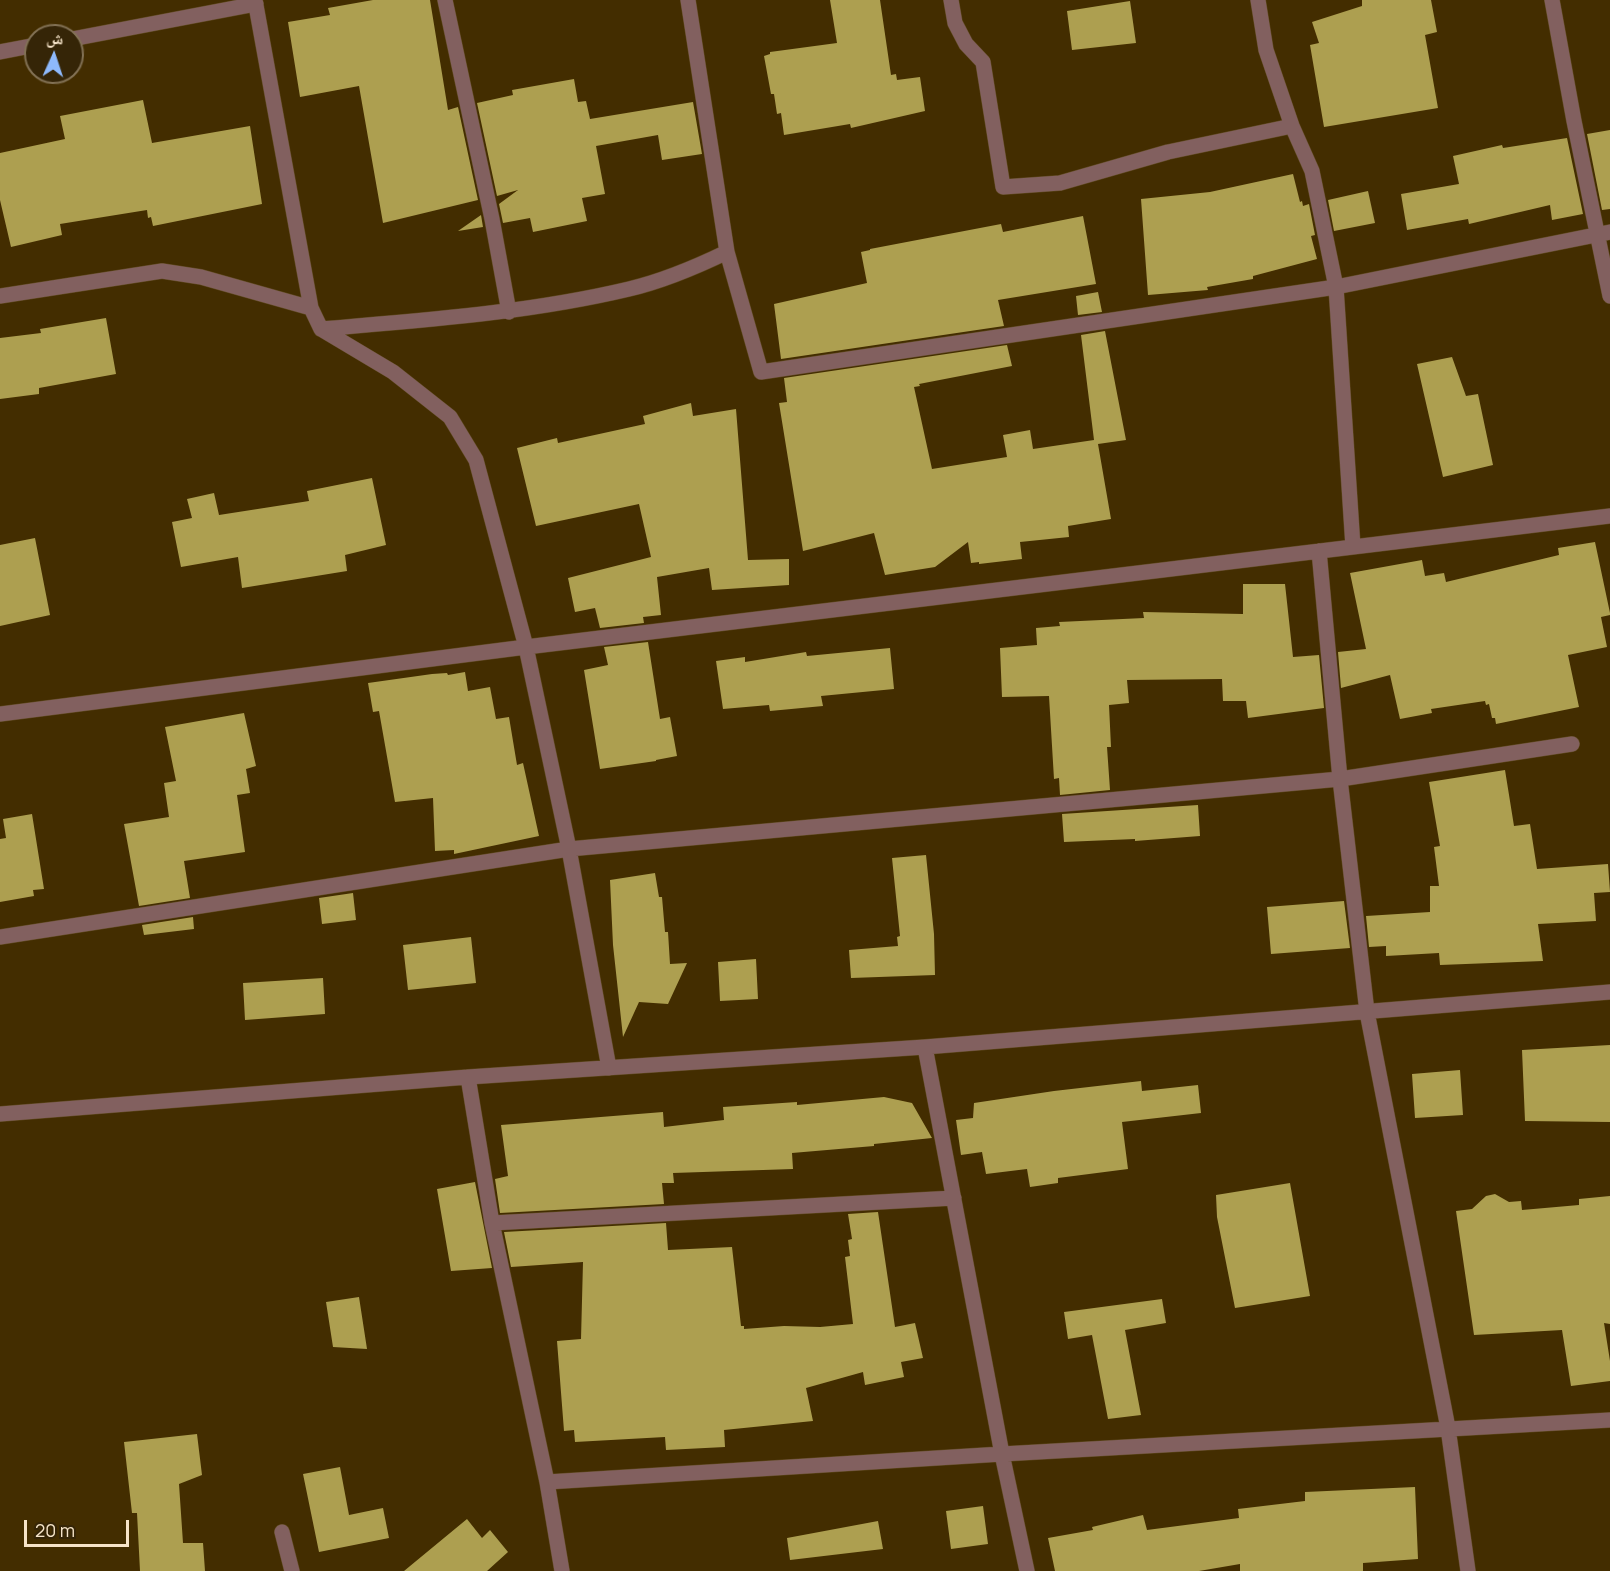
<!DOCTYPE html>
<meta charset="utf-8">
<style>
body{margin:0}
#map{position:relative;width:1610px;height:1571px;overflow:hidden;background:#432d00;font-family:Manrope,"Noto Naskh Arabic",sans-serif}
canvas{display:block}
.north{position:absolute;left:24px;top:24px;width:60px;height:60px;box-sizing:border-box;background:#352507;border:2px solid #827155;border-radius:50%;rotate:3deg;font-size:16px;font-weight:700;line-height:24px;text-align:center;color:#f6e4c9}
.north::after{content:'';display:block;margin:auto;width:21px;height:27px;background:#8eb9fc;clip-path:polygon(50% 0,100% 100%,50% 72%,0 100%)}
.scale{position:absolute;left:24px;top:1520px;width:105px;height:27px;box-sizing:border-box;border:3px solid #f6e4c9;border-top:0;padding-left:8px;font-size:18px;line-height:21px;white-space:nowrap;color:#f6e4c9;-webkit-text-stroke:4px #352507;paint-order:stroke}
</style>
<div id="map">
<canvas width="1610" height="1571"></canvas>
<div class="north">ش</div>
<div class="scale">20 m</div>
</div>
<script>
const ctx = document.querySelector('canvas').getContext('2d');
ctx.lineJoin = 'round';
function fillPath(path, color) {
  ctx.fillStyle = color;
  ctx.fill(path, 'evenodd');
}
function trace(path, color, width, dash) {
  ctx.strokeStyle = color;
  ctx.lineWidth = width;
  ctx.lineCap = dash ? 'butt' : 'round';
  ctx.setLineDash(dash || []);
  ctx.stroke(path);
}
const building = new Path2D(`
 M373,0H430L448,110L458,107L478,200L383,223L359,86L300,97L288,22L330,15L328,8Z
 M830,0H880L891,75L896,74L897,80L920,77L925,111L851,128L850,124L784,135L781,113L777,114L774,94H771L764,56L770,54V52L837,43Z
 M1362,0H1431L1437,32L1425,35L1438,108L1324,127L1310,45L1319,43L1312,22L1362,6Z
 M1130,1L1136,43L1072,50L1067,11Z
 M574,79L578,102L586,101L590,119L693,102L702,154L662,160L658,135L596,146L605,194L582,198L587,221L533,232L530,218L503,223L499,204L518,190L497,196L477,103L513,95L512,90Z
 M143,100L152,143L250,126L262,204L153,226L151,217L148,218L147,210L60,224L62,235L11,247L0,200V153L65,139L60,116Z
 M1610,130V209L1602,210L1587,134Z
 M1567,138L1583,214L1552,220L1550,205L1469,224L1468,219L1407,230L1401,194L1459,184L1453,156L1502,145L1503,148Z
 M1293,174L1300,202L1302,201L1303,206L1309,204L1315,235L1311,236L1317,259L1253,276V279L1207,287L1208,290L1148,295L1141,199L1210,192Z
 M1368,191L1375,223L1334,231L1328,200Z
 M481,215L483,227L458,231Z
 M1083,216L1096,284L998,300L1004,326L781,359L774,304L867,283L861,252L870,250V249L1001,224L1003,232Z
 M1098,292L1102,312L1078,315L1076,296Z
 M106,318L116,374L39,388V394L0,399V338L41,333L40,329Z
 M1105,331L1126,440L1098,444L1111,519L1068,526L1069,537L1020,542L1022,559L979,564V562L971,563L968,542L935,567L885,575L874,533L803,551L779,403L787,402L784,378L1007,345L1012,366L919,384L920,386L914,387L932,469L1007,457L1003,435L1030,430L1033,449L1094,440L1081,335Z
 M1452,357L1466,396L1478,394L1493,465L1443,477L1417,364Z
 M691,403L693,416L736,409L748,560L789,559V585L712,590L709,568L657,577L661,615L643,617L644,623L600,628L595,608L575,612L568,578L651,557L639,504L536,526L517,448L557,438L558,443L645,424L643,416Z
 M372,478L386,545L345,555L347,571L242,588L238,557L181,567L172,522L192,518L187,499L214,493L219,515L309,501L307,491Z
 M35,538L50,615L0,626V545Z
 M1595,542L1610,613V615L1601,617L1607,647L1568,655L1579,707L1496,724L1495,718H1492L1489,704L1486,705L1485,701L1431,709L1432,713L1400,719L1390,675L1341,688L1338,652L1366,649L1350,573L1422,560L1425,576L1444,573L1446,582L1559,555L1558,548Z
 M1243,584H1285L1293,657L1319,655L1324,708L1248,718L1246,701H1223L1222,679L1127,680L1129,703L1109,705L1111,747H1107L1110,790L1060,795L1059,778L1054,779L1049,696L1002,697L1000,648L1037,645L1036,628L1060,626L1059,622L1144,618L1143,612L1243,614Z
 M648,642L660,719L670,717L677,756L656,760V761L600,769L584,670L608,665L604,647Z
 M890,648L894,689L821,696L823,706L770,711L769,705L723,709L716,661L745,657V662L806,652L807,656Z
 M465,672L468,691L490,687L496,719L509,717L517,765L523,763L539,836L454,854V850L435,851L433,798L395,802L379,711L373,712L368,683L432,674L447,673L448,675Z
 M244,713L256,766L246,769L250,793L237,795L245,852L184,861L190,898L139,906L124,824L169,817L164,783L176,781L165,727Z
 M1505,770L1514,826L1530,824L1537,869L1608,864L1610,892L1594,893L1596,921L1538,924L1543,961L1440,965L1439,953L1386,956V946L1369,947L1366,916L1430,912V886H1439L1434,847L1440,846L1429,782Z
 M1198,805L1200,836L1135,841V839L1064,842L1062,814Z
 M32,814L44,889L33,890L34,896L0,902V839L6,838L3,819Z
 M926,855L934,934L935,975L851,978L849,950L898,946L897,937L900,936L892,858Z
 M655,873L659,897H662L665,932H668L670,964L687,963L668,1004L639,1002L623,1037L613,945L610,880Z
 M353,893L356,920L322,924L319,898Z
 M1344,901L1350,948L1271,954L1267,907Z
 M193,917L194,929L144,935L142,925Z
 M471,937L476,983L408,990L403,945Z
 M756,959L758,999L720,1001L718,962Z
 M323,978L325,1014L245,1020L243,983Z
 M1610,1045V1122L1525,1121L1522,1050Z
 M1460,1070L1463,1115L1415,1118L1412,1074Z
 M1141,1081L1142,1091L1198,1085L1201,1113L1122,1122L1128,1169L1058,1178V1183L1030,1187L1027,1169L986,1174L982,1152L961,1155L956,1120L973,1118L974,1103L1054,1091Z
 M884,1097L912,1103L932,1138L874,1144V1146L792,1153L793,1169L673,1173L674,1183H662L664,1204L500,1213L495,1179L508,1176L501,1125L663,1112L664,1127L724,1120L723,1107L797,1102V1105Z
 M475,1182L492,1268L451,1271L437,1189Z
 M1290,1183L1310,1296L1235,1308L1217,1217L1216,1195Z
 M1495,1194L1509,1202L1521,1201L1522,1210L1579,1205V1199L1610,1196V1324L1604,1323L1610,1361V1381L1571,1386L1562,1330L1474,1335L1456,1211L1472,1209L1486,1196Z
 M878,1212L895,1327L915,1323L923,1358L901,1362L904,1377L865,1385L863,1372L806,1388L813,1421L724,1430L725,1447L666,1450L665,1437L575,1442L574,1430L564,1431L557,1341L581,1339L583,1262L511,1267L504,1232L666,1223L668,1250L732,1247L741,1326H744V1329L784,1326L820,1327L853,1324L845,1257L850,1256L848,1240L852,1239L848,1214Z
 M359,1297L367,1349L333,1347L326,1302Z
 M1162,1299L1166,1323L1125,1330L1141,1415L1108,1419L1092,1335L1068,1339L1064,1312Z
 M197,1434L202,1475L179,1484L183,1543H203L205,1571H140L137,1513H132L124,1442Z
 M340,1467L349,1515L383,1508L389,1538L319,1552L303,1474Z
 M1415,1487L1418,1559L1363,1563V1571H1240V1564L1199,1571H1055L1048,1538L1093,1530L1092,1527L1143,1515L1147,1530L1239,1518L1238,1509L1305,1501V1492Z
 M983,1506L988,1544L951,1549L946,1511Z
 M467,1519L482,1538L490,1530L508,1552L487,1571H404Z
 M878,1521L883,1549L790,1560L787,1538Z`);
const minor = new Path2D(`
 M255,0L311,308
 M445,0L492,219L509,312
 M688,0L727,252L761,372L1336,287L1610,232
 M951,0L955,23L966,44L983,62L1003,187L1060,183L1168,152L1292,126
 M1258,0L1266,50L1292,126L1312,171L1336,287L1353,547
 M1552,0L1574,121L1610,296
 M72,39L256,4
 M0,52L36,45
 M0,296L162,271L201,277L311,308L321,329C424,320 528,313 629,289C663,281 696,267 727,252
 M321,329L393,372L450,417L476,460L526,647L569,849L609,1068
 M1319,551L1340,779L1367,1012L1448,1428L1468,1571
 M0,714L526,647L1610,516
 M0,937L569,849L1340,779L1572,744
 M925,1047L1002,1454L1027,1571
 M468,1077L492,1223L547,1482L562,1571
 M0,1114L468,1077L925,1047L1610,992
 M492,1223L954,1198
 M547,1482L1002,1454L1610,1420
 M282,1532L292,1571`);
fillPath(building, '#ad9f50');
trace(minor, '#604a20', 16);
trace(minor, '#82605f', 15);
</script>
